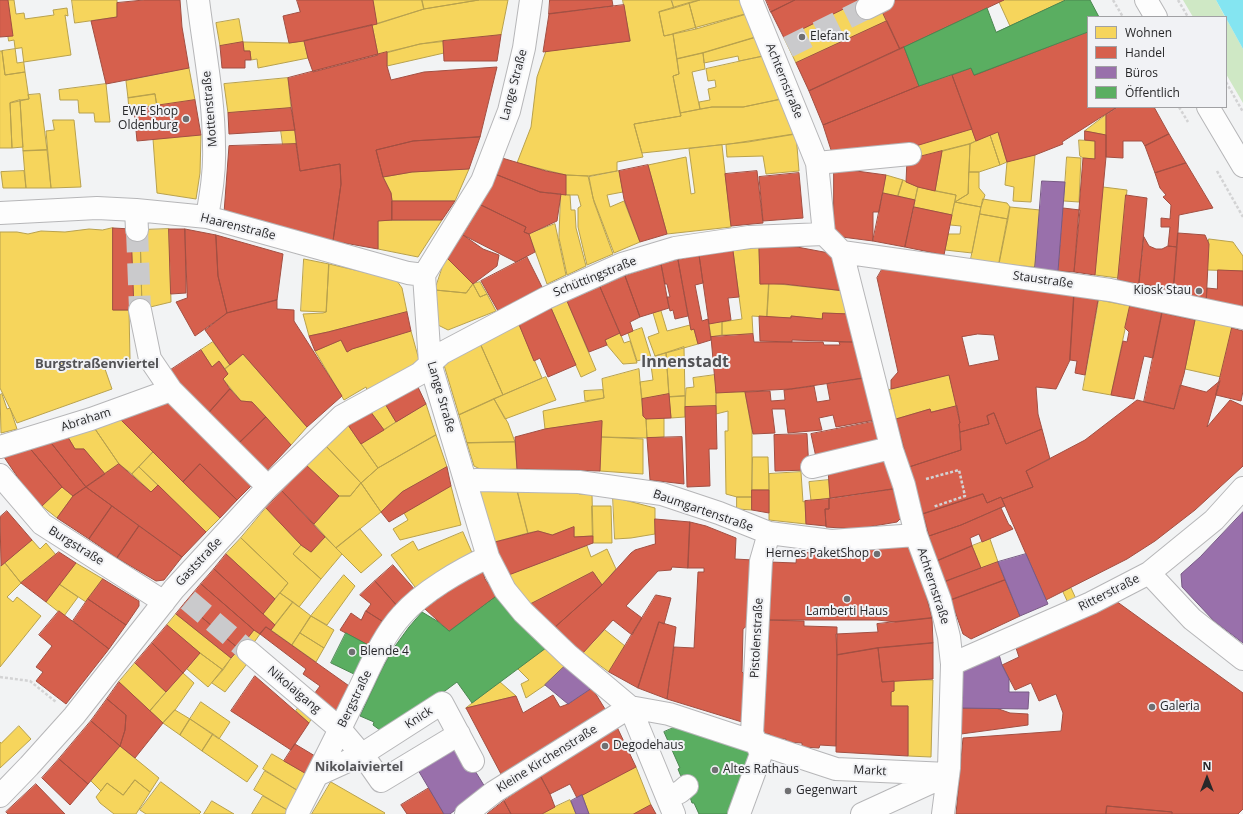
<!DOCTYPE html>
<meta charset="utf-8">
<style>
body{margin:0}
#map{position:relative;width:1243px;height:814px;overflow:hidden;background:#f2f3f4;font-family:"Open Sans",sans-serif}
canvas{display:block}
.legend{position:absolute;left:1087px;top:16px;width:140px;height:92px;box-sizing:border-box;background:#f1f2f5;border:1px solid #a1a1a4;margin:0;padding:5px 7px;list-style:none;font-size:12px;color:#28282a}
.legend li{display:flex;align-items:center;gap:8px;height:20px}
.legend b{width:20px;border:1px solid #a1a1a4}
.north{position:absolute;left:1187px;top:758px;width:40px;height:40px;-webkit-text-stroke:3px #f1f2f5;paint-order:stroke;rotate:0deg;font-size:11px;font-weight:700;line-height:16px;text-align:center;color:#28282a}
.north::after{content:'';display:block;margin:auto;width:14px;height:18px;background:#28282a;clip-path:polygon(50% 0,100% 100%,50% 72%,0 100%)}
</style>
<div id="map">
<canvas width="1243" height="814"></canvas>
<ul class="legend">
<li><b style="height:11px;background:#f6d55c"></b>Wohnen</li>
<li><b style="height:11px;background:#d6604d"></b>Handel</li>
<li><b style="height:11px;background:#9970ab"></b>Büros</li>
<li><b style="height:11px;background:#5aae61"></b>Öffentlich</li>
</ul>
<div class="north">N</div>
</div>
<script>
const ctx = document.querySelector('canvas').getContext('2d');
ctx.lineJoin = 'round';
function fillPath(path, color) {
  ctx.fillStyle = color;
  ctx.fill(path, 'evenodd');
}
function trace(path, color, width, dash) {
  ctx.strokeStyle = color;
  ctx.lineWidth = width;
  ctx.lineCap = dash ? 'butt' : 'round';
  ctx.setLineDash(dash || []);
  ctx.stroke(path);
}
function write(font, color, halo, rows, align = 'center') {
  ctx.font = font + ' "Open Sans",sans-serif';
  ctx.lineWidth = 4;
  ctx.setLineDash([]);
  ctx.textBaseline = 'middle';
  ctx.strokeStyle = halo;
  ctx.fillStyle = color;
  for (const [text, x, y, turn = 0] of rows) {
    ctx.save();
    ctx.translate(x, y);
    ctx.rotate((+turn || 0) * Math.PI / 180);
    ctx.textAlign = isNaN(turn) ? turn : align;
    if (halo) ctx.strokeText(text, 0, 0);
    ctx.fillText(text, 0, 0);
    ctx.restore();
  }
}
const green = new Path2D(`
 M1183,0H1216L1225,17H1193Z
 M1226,18L1243,49V103L1226,74Z`);
const water = new Path2D(`
 M1216,0H1243V49Z`);
const homes = new Path2D(`
 M3,0H14L16,14L24,13L25,19L54,15L53,10L67,8L68,16L65,15L71,55L17,63L14,40L9,41Z
 M72,0H117V17L75,23Z
 M373,0H422L424,9L377,24Z
 M422,0H479L424,9Z
 M479,0H508L501,35L420,44L378,55L372,25L424,9Z
 M623,0H671L674,8L659,12L664,36L673,34L679,74L673,76L681,116L634,124L643,157L617,162V171L588,176L566,175L517,163L531,127L537,77L546,51L630,41Z
 M672,0H700L674,8Z
 M700,0H744L750,13L696,29L689,3Z
 M862,0L879,6L887,21L796,63L784,38Z
 M1004,0H1066L1010,26L999,2Z
 M689,3L696,29L664,36L659,12Z
 M750,13L760,36L703,53L677,59L673,34Z
 M239,19L243,42L220,46L216,23Z
 M760,36L769,55L739,61L738,56L704,63L703,53Z
 M304,41L308,58L258,68L257,59L251,60L250,51H244L243,42L289,43Z
 M443,41L444,53L387,66V52L420,44Z
 M22,48L25,72L5,75L2,51Z
 M0,51H2L5,75L25,72L29,99L10,103L12,148H0Z
 M703,53L705,69L692,72L700,109L680,113L673,76L679,74L677,59Z
 M769,55L787,98L743,107H712L700,109L699,102L710,100L708,89L716,87L715,80L708,81L706,69Z
 M189,68L195,100L157,107L155,94L128,98L126,81Z
 M288,78L291,108L228,113L224,84Z
 M106,84L110,122H95L94,113H79L78,100H60L59,90Z
 M40,94L47,150L23,151L20,100L29,99L28,95Z
 M155,94L157,107L129,110L128,98Z
 M787,98L796,134L748,142L642,153L634,124L681,116L680,113L712,107H743Z
 M20,100L23,147L12,148L10,103Z
 M1106,115V135L1085,131Z
 M53,120H74L81,187L51,188L46,131L54,130Z
 M972,129L976,141L970,144L912,159L909,148Z
 M281,130H295L296,144L283,145Z
 M998,132L1007,162L1000,165L990,135Z
 M796,134L799,171L766,174L763,156L727,157L726,145Z
 M201,135L200,173L196,199L157,193L153,139Z
 M990,135L1000,165L979,172H969L970,144Z
 M1079,140L1095,141V159L1083,158L1080,156Z
 M970,144L968,194L955,202L956,195L935,191L942,151Z
 M722,145L731,227L667,234L648,165L686,157L691,194L695,193L689,149Z
 M47,150L51,188H26L23,151Z
 M1035,155L1031,202L1013,201L1014,187L1005,185L1007,162Z
 M1067,157L1081,158L1079,202L1064,201Z
 M469,169L455,201H392L391,193L383,177L412,172Z
 M24,171L26,188H3L1,172Z
 M619,171L623,192L607,195L610,207L624,201L640,242L614,253L593,198L589,177Z
 M969,172H979V188L985,195L981,207L955,202L968,194Z
 M566,175L588,176L594,202L613,254L587,265L578,227V208L581,206L578,195H566Z
 M886,175L903,180L898,196L883,193Z
 M903,180L918,187L915,200L898,196Z
 M918,187L956,195L952,215L914,207Z
 M1103,187L1127,190L1118,278L1095,275Z
 M561,194L570,195L571,210H575L576,228L586,266L567,275L559,238Z
 M983,199L1007,203L1010,207L1008,219L980,214Z
 M955,202L981,207L972,253L945,250L948,234H960L961,226L950,225Z
 M1010,207L1040,210L1035,267L999,264Z
 M980,214L1008,219L999,264L971,259Z
 M442,220L418,257L378,249V221Z
 M555,224L566,275L547,284L529,234Z
 M113,228V310H129L130,359L105,369L112,389L17,423L0,388V232H17L28,234L41,231L65,232L89,229L102,230Z
 M131,229L140,230L142,309L134,310Z
 M169,229L171,302L142,309L140,230Z
 M1209,239L1233,242L1243,256V271L1207,270Z
 M759,248L760,284L769,283L767,317L752,316L753,334L722,335V322L742,319L733,251Z
 M446,257L473,284L466,293L435,290Z
 M304,259L329,264L326,312L301,311Z
 M329,264L389,278L397,281L402,288L407,312L328,332L309,336L303,314L323,313L326,312Z
 M480,282L487,294L480,297L473,284Z
 M769,283L845,291L850,314L823,313L822,319L791,316V318L767,317Z
 M473,284L480,297L487,294L496,311L448,330L438,325L435,290L466,293Z
 M1099,300L1130,306L1111,395L1083,390Z
 M567,301L596,370L581,377L551,308Z
 M1034,303L1073,305L1070,360L1030,358Z
 M661,311L667,331L690,325L691,330L694,329L698,344L655,356L648,337L659,333L653,313Z
 M1198,318L1230,325L1232,328L1221,377L1185,369L1195,320Z
 M518,322L542,378L503,395L479,341Z
 M722,322V335L711,337L709,324Z
 M642,328L651,357L637,361L628,333Z
 M411,331L419,360L413,369L367,390L366,387L344,400L315,351L341,340L347,352L352,349Z
 M620,333L624,343L630,341L637,363L623,364L607,345L605,340Z
 M479,341L503,395L459,415L444,365Z
 M213,342L230,365L225,369L219,361L212,367L201,350Z
 M684,347L685,396L669,397L666,353Z
 M666,353L669,394L642,399L640,382L653,380L650,358Z
 M243,354L307,427L291,445L252,402L241,401L223,379L228,374L225,369Z
 M639,369L643,416L646,419L647,438L601,437L602,421L545,429L543,411L604,398L602,379Z
 M715,375L716,393V406L685,407L686,388L694,387L693,378Z
 M949,375L957,406L931,412L930,409L896,419L889,390Z
 M546,377L556,400L505,419L494,399Z
 M603,390L604,398L585,401L584,391Z
 M731,392H745L752,431V497H737L726,494L725,431H728V411L716,414V393Z
 M2,394L7,409L10,408L17,429L1,433L0,395Z
 M685,396V417L671,418L669,397Z
 M494,399L508,423L515,442L467,443L459,415Z
 M384,402L396,422L384,430L370,411Z
 M426,404L436,435L378,468L361,444Z
 M119,418L153,452L132,474L119,464L93,426Z
 M664,418V437L647,438L646,419Z
 M348,425L378,468L361,483L325,445Z
 M93,426L119,464L105,474L84,449H75L66,434Z
 M436,435L447,467L402,492L381,512L361,483L378,468Z
 M601,437L643,439V474L600,471Z
 M515,442L517,469L484,471L474,466L467,443Z
 M325,445L361,483L350,496H339L306,465Z
 M153,452L220,518L206,532L139,467Z
 M753,457H768L769,490H752Z
 M139,467L158,485L151,492L132,474Z
 M801,472L803,502L805,501L806,524L769,520V474Z
 M829,480L830,498L811,501L809,482Z
 M361,483L381,512L336,548L314,524L339,496H350Z
 M451,486L461,525L400,540L393,529L408,520L404,513Z
 M516,486L528,533L491,543L477,489Z
 M62,487L73,496L57,518L42,506Z
 M517,489L579,490V494H592L593,536L574,537V527L552,535L538,531L528,533Z
 M613,497L655,508V534L631,538L615,539Z
 M737,497H752V510L737,509Z
 M592,506H611L612,543H593Z
 M266,508L301,545L293,554L321,579L299,607L280,593L288,583L241,538Z
 M360,529L382,555L361,573L336,548Z
 M463,532L473,555L418,591L391,555L413,541L418,550Z
 M325,537L342,554L321,579L293,554L301,545L311,552Z
 M241,538L288,583L275,599L226,554Z
 M990,539L998,562L981,568L972,546Z
 M32,540L40,549L46,543L56,555L21,583L5,563Z
 M587,546L591,557L607,549L616,569L602,585L593,572L529,605L506,576Z
 M5,563L21,583L7,597L13,602L17,597L41,616L0,667V567Z
 M76,563L103,579L86,602L59,584Z
 M344,575L355,586L327,625L311,616Z
 M59,584L78,597L64,616L46,602Z
 M1071,588L1084,616L1076,620L1063,592Z
 M280,593L293,602L275,625L263,614Z
 M293,602L311,616L292,645L271,630Z
 M176,614L231,658L223,670L200,653L167,625Z
 M311,616L334,630L324,648L300,633Z
 M254,630L260,634L245,655L239,649Z
 M605,630L625,646L609,672L583,653Z
 M300,633L324,648L316,662L292,645Z
 M546,648L565,666L545,685L526,698L521,684L529,680L518,669Z
 M239,649L250,660L225,692L212,683Z
 M200,653L223,670L208,687L187,669Z
 M135,663L166,692L150,711L119,682Z
 M183,673L194,683L175,710L163,723L150,711Z
 M922,680H933L931,757L908,756V706H891V692L894,691V681Z
 M500,682L516,696L466,708Z
 M201,702L230,722L219,739L190,719Z
 M301,704L314,714L309,723L296,711Z
 M175,710L190,719L180,735L163,723Z
 M190,719L213,734L202,751L180,735Z
 M19,726L31,739L0,768V742L1,743Z
 M213,734L258,766L247,782L202,751Z
 M120,746L159,778L150,792L135,780L123,795L107,783L101,791L91,781Z
 M272,754L310,776L300,792L263,769Z
 M636,767L651,805L634,814H589L582,795Z
 M265,771L300,792L289,811L254,790Z
 M135,780L150,792L136,814H114L100,803L96,797L107,783L123,795Z
 M161,782L201,812L199,814H146L140,810Z
 M331,782L385,813L384,814H312Z
 M263,796L289,811L287,814H252Z
 M570,800L576,814H542V813Z
 M212,801L234,814H204Z`);
const shops = new Path2D(`
 M0,0H8L13,36L0,37Z
 M144,0H180L182,27L189,68L106,84L91,21L117,17V3Z
 M297,0H373L377,24L304,41L289,43L283,16L300,12Z
 M550,0H612L613,6L549,14Z
 M766,0H795L771,12Z
 M795,0H862L784,38L771,12Z
 M877,0H1004L900,49Z
 M624,5L630,41L543,52L549,14Z
 M887,21L900,49L809,91L796,63Z
 M372,25L378,55L313,72L308,58L304,41Z
 M1088,32V107H1117L1062,142L1063,144L1035,155L1007,162L998,132L976,141L952,75L971,68L974,75Z
 M501,35L497,61H444L443,41Z
 M243,42L244,51H250L251,60H245V68H222L220,46Z
 M904,47L919,86L823,125L809,91Z
 M387,52V66L391,80L424,72L497,67L480,137L413,141L376,150L383,177L391,193L392,201V220L378,221V249L333,241L341,184L340,164L300,171L288,78Z
 M952,75L972,129L909,148L832,153L823,125L919,86Z
 M195,100L201,135L137,141L134,109Z
 M1118,107H1154L1169,134L1145,146L1142,141H1123V158L1106,157V115Z
 M291,108L295,130L229,134L228,113Z
 M1085,131L1106,135V157L1095,275L1074,272L1083,158L1095,159V141L1085,140Z
 M1169,134L1186,163L1155,173L1145,146Z
 M480,137L469,169L412,172L383,177L376,150L413,141Z
 M296,144L300,171L340,164L341,184L333,241L224,213L229,146Z
 M942,151L935,191L918,187L906,182L907,160Z
 M502,158L546,171L566,175V195L540,192L495,174Z
 M1186,163L1213,208L1179,215L1177,247L1168,246L1170,227H1161V218L1170,219L1171,205L1163,197L1166,195L1160,188L1155,173Z
 M648,165L667,234L640,242L624,199L619,171Z
 M834,168L886,175L879,212H873V241L834,236Z
 M757,171L763,223L731,226L725,174Z
 M799,173L803,218L763,221L759,177Z
 M495,174L540,192L561,194L557,221L529,234L524,232L526,227L481,205Z
 M883,193L915,200L905,247L873,241Z
 M1126,195L1147,198L1139,284L1118,280Z
 M392,201H455L442,220H392Z
 M481,205L526,227L524,232L529,234L535,252L516,262L463,235Z
 M914,207L952,215L944,255L905,247Z
 M1063,208L1080,210L1074,272L1058,271Z
 M113,228L131,229L134,310H113Z
 M169,229H185L186,293L171,294Z
 M185,229L216,235L218,276L227,313L195,336L176,302L187,298Z
 M1178,233L1205,235L1209,244L1206,304L1173,296Z
 M216,235L283,254L277,300L227,313L218,276Z
 M463,235L483,249L499,255L497,266L473,284L446,257Z
 M1144,237L1149,246L1156,249H1162L1168,246L1177,247L1173,296L1156,290L1157,286L1139,284Z
 M797,247L829,253L837,260L845,291L784,284H760L759,248Z
 M733,251L739,297L728,298L731,320L709,324L699,255Z
 M699,255L703,283L695,285L702,321L708,319L711,340L698,344L694,329L691,330L690,325L678,260Z
 M527,257L542,287L498,311L481,281Z
 M678,260L688,316L675,319L673,310L670,311L667,297H670L667,284H665L661,264Z
 M661,264L669,308L640,317L625,276Z
 M884,266L1074,295L1070,360L1056,389L1036,387L1038,414L1042,429L1006,444L994,413L987,416L989,424L960,432L959,424L960,423L949,375L891,389V380L898,372L877,278ZM978,334L994,335L999,360L969,366L962,337Z
 M1218,270L1243,271V311L1206,304L1207,288L1217,289Z
 M625,276L640,317L630,322L633,331L621,336L600,287Z
 M600,287L620,333L605,340L607,345L589,352L567,301Z
 M1074,295L1098,300L1085,375L1075,373L1077,361L1070,360Z
 M277,300V309L294,310V321L342,396L307,427L243,354L230,365L205,330L227,313Z
 M1130,306L1162,313L1153,358L1144,356L1134,399L1111,395L1123,341L1127,342L1129,332L1125,328Z
 M551,308L576,365L548,377L540,358L534,361L518,322Z
 M407,312L411,331L352,349L347,352L341,340L315,351L309,336L328,332Z
 M823,313L850,314L857,342L792,340V342L760,341L759,316L791,318V316L822,319Z
 M1162,313L1195,320L1184,374L1174,409L1144,402Z
 M1232,328L1243,331V391L1241,401L1216,395Z
 M753,334L754,342H823L824,345H840L839,342H857L865,378L790,389L716,393L711,337Z
 M201,350L212,367L219,361L228,374L223,379L230,389L205,417L166,373Z
 M865,378L875,420L836,427L833,415L819,418L822,430L788,433L785,409H772L775,433L753,434L745,392L770,391L771,401L785,400L784,390L814,386L817,402L830,400L827,384Z
 M1220,381L1207,427L1230,400L1243,406V466L1195,510L1155,541L1127,559L1046,600L1002,499L1033,487L1026,471L1085,440L1137,400L1174,409L1180,385L1206,392Z
 M417,385L426,404L396,422L384,402Z
 M230,389L241,401L252,402L266,417L235,447L205,417Z
 M669,394L671,418L646,419L643,416L642,399Z
 M170,396L255,482L237,500L200,464L183,482L119,418Z
 M716,406L717,449H709L710,486L687,487L685,407Z
 M957,406L960,423L959,424L961,450L909,467L896,419L930,409L931,412Z
 M370,411L384,430L361,444L348,425Z
 M994,413L1006,444L1042,429L1050,459L1026,471L1033,487L1002,499L1001,497L987,503L983,494L923,514L909,467L961,450L960,432L989,424L987,416Z
 M266,417L291,445L263,475L235,447Z
 M602,421L600,471L517,469L515,437L545,429Z
 M877,421L884,448L817,462L811,434Z
 M66,434L75,449H84L105,474L86,487L48,439Z
 M807,434L809,470L775,471L774,435Z
 M682,437L684,484L650,480L647,438Z
 M48,439L86,487L73,496L62,487L28,446Z
 M28,446L62,487L42,506L33,500L2,454Z
 M884,456L894,489L830,498L828,469Z
 M119,464L151,492L158,485L206,532L182,557L86,487Z
 M200,464L237,500L220,518L183,482Z
 M306,465L339,496L314,524L282,491Z
 M447,467L451,486L389,522L381,512L402,492Z
 M86,487L112,506L89,539L57,518L73,496Z
 M894,489L902,513L901,518L897,522L856,529L826,527L825,509H829V499Z
 M752,490H769V513L752,510Z
 M282,491L325,537L311,552L301,545L266,508Z
 M983,494L987,503L1001,497L1005,506L961,525L929,536L923,514Z
 M829,499V509H825L826,526L806,524L805,501Z
 M112,506L139,526L117,558L89,539Z
 M1001,508L1009,525H1010L1013,529L982,542L979,534L970,538L972,546L937,561L929,536L961,525Z
 M7,511L32,540L1,566L0,517Z
 M655,519L690,522L688,568L672,567L671,570L658,571L626,606L642,618L632,635L613,620L583,653L554,628L602,585L631,553L635,550L655,544Z
 M690,522L706,526L736,538L735,559L753,560L748,625L743,629L742,672L745,675L742,722L667,699L674,647L694,648L698,572H704V568H688Z
 M139,526L182,557L164,580L156,581L117,558Z
 M574,527V537L593,536V543L506,576L491,543L538,531L552,535Z
 M904,544L912,549L922,580L932,618L896,622L877,620H767L769,562L796,563L797,552L854,554L853,549Z
 M972,546L981,568L944,582L937,561Z
 M59,552L76,563L46,602L21,583Z
 M226,554L275,599L263,614L214,569Z
 M998,562L1005,580L951,600L944,582Z
 M393,565L417,592L399,608L375,581Z
 M214,569L275,625L271,630L266,627L260,634L254,630L201,584Z
 M477,571L483,572L485,579L497,596L449,631L425,609Z
 M593,572L602,585L554,628L529,605Z
 M103,579L139,601V606L126,625L88,599Z
 M1005,580L1020,616L971,639L963,634L951,600Z
 M375,581L399,608L385,623L366,611L371,604L360,595Z
 M201,584L254,630L239,649L185,603Z
 M656,595L671,598L664,624L659,622L638,688L609,672Z
 M88,599L126,625L109,649L73,621Z
 M1116,601L1243,693V809L1238,814H1172V812L1107,806L1106,814H956L963,738L1061,731L1063,713L1056,694L1039,701L1031,683L1015,690L1002,665L1019,657L1016,648Z
 M185,603L239,649L231,658L176,614Z
 M59,611L109,649L66,704L36,681L43,672L36,667L52,646L39,635Z
 M366,611L385,623L370,646L340,630L351,613L361,620Z
 M932,618L933,643L878,648L837,655L836,634L878,632L877,624Z
 M762,620L804,621V626L837,627L836,746L820,745L819,748L802,747V743L785,742L786,739L770,738V734L755,733Z
 M659,622L676,627L667,699L638,688Z
 M167,625L200,653L183,673L152,643Z
 M266,627L352,688L335,723L309,701L320,686L303,674L306,669L260,634Z
 M152,643L183,673L166,692L135,663Z
 M933,643V679L882,682L878,648Z
 M878,648L882,682L894,681V691L891,692V706H908V756L836,752L837,655Z
 M255,676L309,723L291,750L231,711Z
 M119,682L163,723L135,758L120,746L125,730L126,715L107,699Z
 M592,688L605,709L501,774L466,708L516,696L523,713L553,695L560,707L568,704Z
 M107,699L126,715L125,730L120,746L91,721Z
 M962,708H996L1010,713L1028,714V725L961,734Z
 M91,721L120,746L88,784L59,759Z
 M617,727L636,767L577,798L570,784L550,794L538,772Z
 M295,744L320,759L310,776L284,761Z
 M59,759L88,784L70,805L42,778Z
 M540,775L550,794L555,807L542,814H511L504,801Z
 M36,784L65,814H8L6,812Z
 M429,788L444,814H407L401,805Z
 M504,801L511,814H487L488,813Z
 M651,805L656,814H634Z
 M1107,806L1172,812V814H1106Z`);
const offices = new Path2D(`
 M1042,181L1065,182L1058,271L1035,269Z
 M1243,512V643L1214,621L1182,587L1181,574L1200,557Z
 M1026,554L1048,604L1020,616L998,562Z
 M998,651L1002,665L1009,679V692H1029L1028,709L962,708L963,663Z
 M565,666L592,688L568,704L545,685Z
 M459,745L485,787L450,814H444L418,770Z
 M582,795L589,814H576L571,801Z`);
const public = new Path2D(`
 M1066,0H1090L1099,17H1088V32L974,75L971,68L919,86L904,47L987,8L996,32Z
 M497,596L546,648L472,703L457,682L402,723L384,733L373,725L374,722L360,716L382,669L393,649L409,627L422,612L437,621L449,631Z
 M346,633L370,646L356,675L331,663Z
 M680,725L758,755L733,814H699L694,803H692L690,797L691,796L683,775L681,776L680,774L678,769L680,768L664,732Z`);
const minorTunnel = new Path2D(`
 M788,47L867,8
 M137,230L140,310
 M188,600L248,651`);
const path = new Path2D(`
 M1113,0L1123,17
 M1178,0L1188,17
 M1226,82L1243,112
 M1179,107L1188,122
 M1217,171L1243,217
 M926,479L959,470L965,496L933,507
 M0,677L30,681L56,702`);
const minor = new Path2D(`
 M198,0C204,49 214,98 214,147C215,171 211,194 207,217
 M531,0L524,48L509,111L482,181L424,275L430,363L488,557L505,590L523,612L568,655L630,707L674,814
 M751,0L817,163L824,234L842,252L892,450L904,485L916,535L940,600L949,637L952,664L949,768L943,814
 M1146,0L1156,17
 M867,8L883,0
 M1208,107L1243,166
 M817,163L910,154
 M136,210L137,230
 M0,213L97,208L136,210L207,217L408,273L424,275
 M842,252L1110,290L1243,318
 M140,310L150,359L171,390
 M0,447L91,419L171,390L268,487
 M812,467L882,450H892
 M0,475L42,524L164,602
 M466,482L476,480L579,482L662,494L719,513L769,533L831,541L916,535
 M1149,573L1192,619L1243,659
 M248,651L340,729L367,761L381,781L459,734
 M952,664L1091,603L1149,573L1214,520L1243,488
 M630,707L669,714L836,769L948,774
 M317,775L361,755L442,703L473,761
 M0,796L29,766L74,716L174,589L268,487L342,416L419,374L442,353L546,298L622,264L675,248L749,237L824,234
 M668,797L680,792L687,786
 M297,814C316,777 335,740 353,702C368,673 380,639 402,615C422,592 460,570 488,557
 M466,814L494,792L630,707
 M739,814L761,754L752,733L761,561L769,533
 M862,814L945,776`);
const markers = [
 [802,37,4,"#6f6f71"],
 [186,119,4,"#6f6f71"],
 [1199,291,4,"#6f6f71"],
 [877,554,4,"#6f6f71"],
 [847,599,4,"#6f6f71"],
 [352,652,4,"#6f6f71"],
 [1152,707,4,"#6f6f71"],
 [605,746,4,"#6f6f71"],
 [715,770,4,"#6f6f71"],
 [788,791,4,"#6f6f71"]
];
const poiNames = [
 ["Elefant",810,37],
 ["EWE Shop",178,112,"right"],
 ["Oldenburg",178,126,"right"],
 ["Kiosk Stau",1191,291,"right"],
 ["Hernes PaketShop",869,554,"right"],
 ["Lamberti Haus",847,612,"center"],
 ["Blende 4",360,652],
 ["Galeria",1160,707],
 ["Degodehaus",613,746],
 ["Altes Rathaus",723,770],
 ["Gegenwart",796,791]
];
const streetNames = [
 ["Achternstraße",784,81,68],
 ["Lange Straße",514,85,-75],
 ["Mottenstraße",210,109,-95],
 ["Haarenstraße",238,227,14],
 ["Schüttingstraße",595,277,-22],
 ["Staustraße",1043,280,8],
 ["Lange Straße",441,397,74],
 ["Abraham",86,420,-18],
 ["Baumgartenstraße",703,511,19],
 ["Burgstraße",76,546,32],
 ["Gaststraße",199,562,-47],
 ["Achternstraße",933,586,72],
 ["Ritterstraße",1109,593,-27],
 ["Pistolenstraße",757,638,-87],
 ["Nikolaigang",294,690,40],
 ["Bergstraße",355,699,-64],
 ["Knick",419,718,-33],
 ["Kleine Kirchenstraße",547,759,-32],
 ["Markt",870,771,3]
];
const neighbourhoodNames = [
 ["Burgstraßenviertel",97,364],
 ["Nikolaiviertel",359,767]
];
const districtNames = [
 ["Innenstadt",685,362]
];
fillPath(green, '#cfe8c5');
fillPath(water, '#84e5f1');
fillPath(homes, '#f6d55c');
trace(homes, '#b8a14d', 1);
fillPath(shops, '#d6604d');
trace(shops, '#a24f42', 1);
fillPath(offices, '#9970ab');
trace(offices, '#775a84', 1);
fillPath(public, '#5aae61');
trace(public, '#4b8650', 1);
trace(minorTunnel, '#cacacc', 22, [22, 11]);
trace(minor, '#b6b6b8', 24);
trace(path, '#d3d3d4', 2.5, [3, 2]);
trace(minor, '#fdfdfd', 22);
for (const [x, y, r, color] of markers) {
  const dot = new Path2D();
  dot.arc(x, y, r, 0, 2 * Math.PI);
  ctx.fillStyle = color;
  ctx.fill(dot);
  trace(dot, '#f1f2f5', 1.5);
}
write('12px', '#28282a', '#f1f2f5', poiNames, 'left');
write('12px', '#28282a', '#f1f2f5', streetNames);
write('bold 13px', '#535356', '#f1f2f5', neighbourhoodNames);
write('bold 16px', '#535356', '#f1f2f5', districtNames);
</script>
